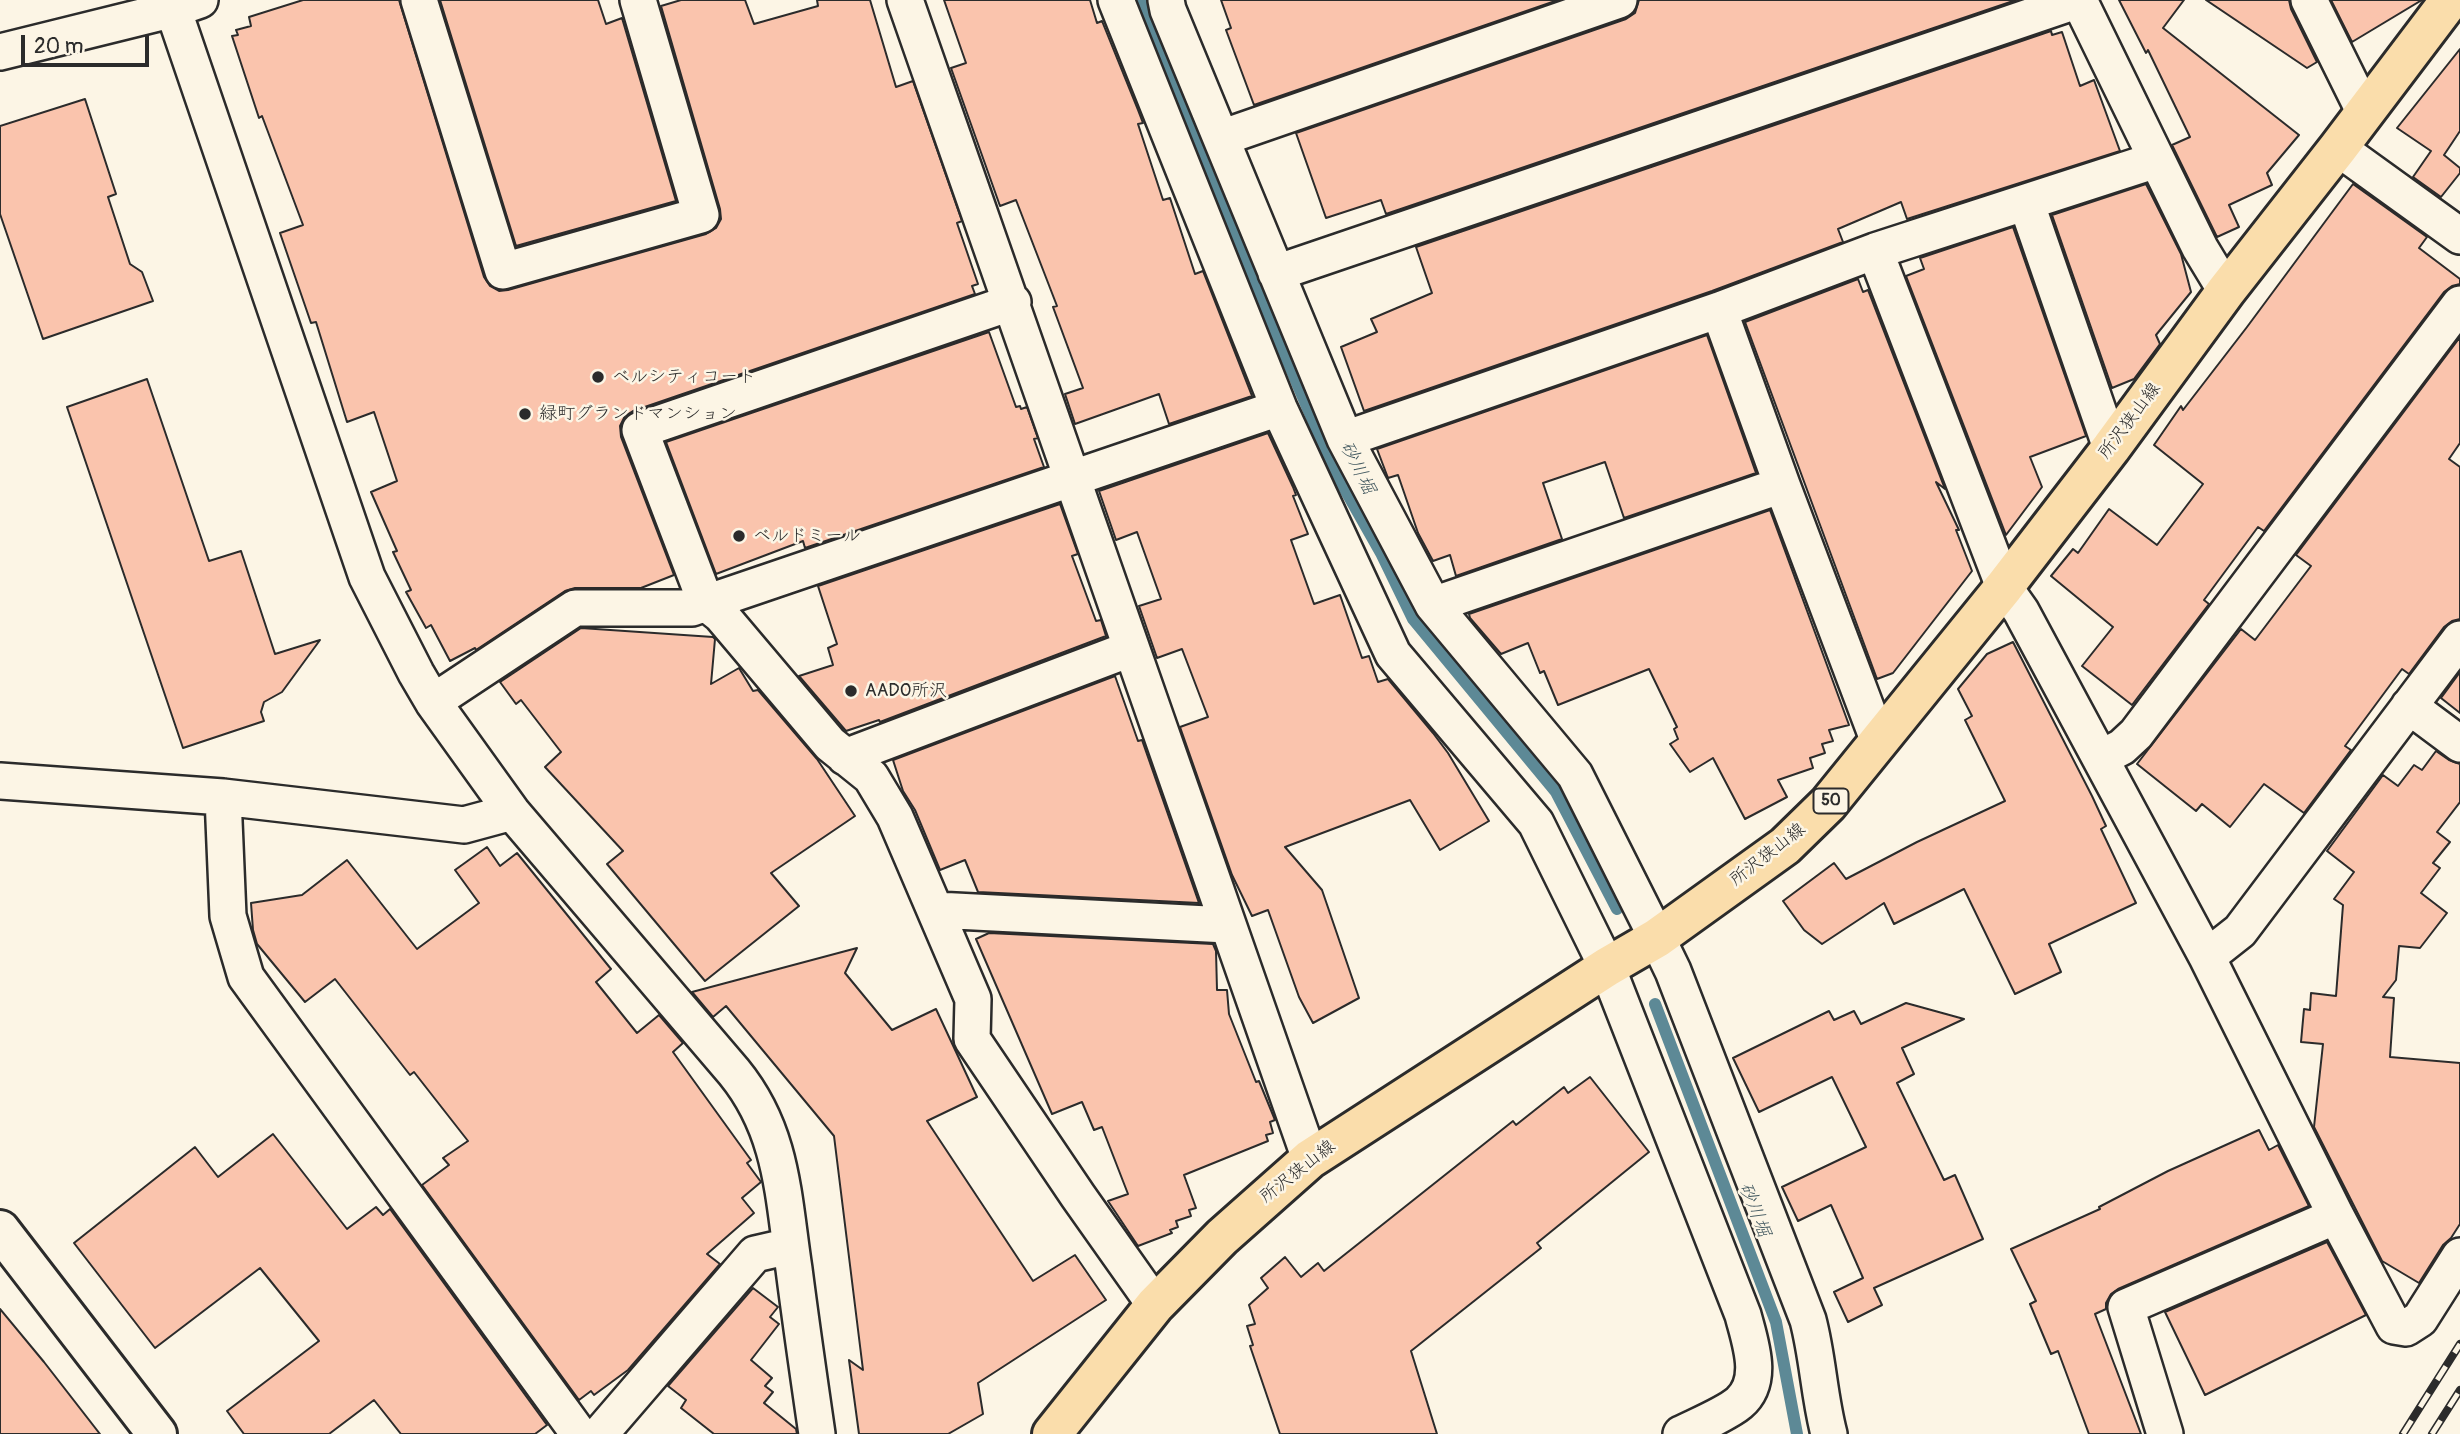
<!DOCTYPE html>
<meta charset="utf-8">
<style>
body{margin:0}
#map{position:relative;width:2460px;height:1434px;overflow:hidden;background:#fcf5e5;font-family:Pangolin,sans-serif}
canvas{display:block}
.scale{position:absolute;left:21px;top:35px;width:128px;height:32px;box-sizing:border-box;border:4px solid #2b2b2b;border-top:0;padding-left:9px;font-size:21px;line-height:24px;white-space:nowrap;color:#2b2b2b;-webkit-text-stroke:5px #fcf5e5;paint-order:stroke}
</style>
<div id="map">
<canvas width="2460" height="1434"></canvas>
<div class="scale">20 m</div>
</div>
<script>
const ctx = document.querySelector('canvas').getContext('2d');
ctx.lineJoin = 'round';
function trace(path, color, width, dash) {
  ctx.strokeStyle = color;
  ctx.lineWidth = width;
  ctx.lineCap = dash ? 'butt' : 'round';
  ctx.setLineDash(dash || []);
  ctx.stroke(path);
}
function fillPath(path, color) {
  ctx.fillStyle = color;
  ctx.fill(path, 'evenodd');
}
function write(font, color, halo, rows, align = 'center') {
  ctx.font = font + ' Pangolin,"Klee One",sans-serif';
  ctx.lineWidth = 5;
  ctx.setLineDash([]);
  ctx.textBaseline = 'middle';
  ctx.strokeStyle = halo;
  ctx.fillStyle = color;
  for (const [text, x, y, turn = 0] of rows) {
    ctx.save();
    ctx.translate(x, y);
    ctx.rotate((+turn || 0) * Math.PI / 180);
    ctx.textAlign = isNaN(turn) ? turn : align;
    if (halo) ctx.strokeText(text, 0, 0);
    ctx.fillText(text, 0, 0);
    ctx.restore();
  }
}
const stream = new Path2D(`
 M1143,0L1205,167L1334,470L1381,553L1413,619L1556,792L1617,909
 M1655,1004L1776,1322L1797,1434`);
const building = new Path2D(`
 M303,0H399L484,277L490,286L499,291L508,290L706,234L716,228L721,219L720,209L661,6L681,0H745L754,24L818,6L817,0H870L896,87L913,81L962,221L957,223L978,284L972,286L975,294L633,411L625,416L620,426L621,437L674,575L641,588H575L565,591L476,650L475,648L450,661L431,625L426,628L406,592L411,590L393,552L397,551L371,492L397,481L374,412L347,422L316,322L311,323L280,233L303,225L262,116L259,118L232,36L238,35L236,30L251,26L249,17Z
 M440,0H598L606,24L622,18L676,201L516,246Z
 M944,0H1090L1097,23L1102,21L1138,110L1143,123L1138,124L1163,200L1170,198L1195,274L1203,271L1252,396L1169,424L1159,394L1075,424L1065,394L1083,388L1053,307L1057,306L1016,200L1000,206L951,68L966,63Z
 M1221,0H1558L1254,105L1226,30L1231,28Z
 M1639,0H2016L1386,214L1381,200L1326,218L1296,133L1626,19L1635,13Z
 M2119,0H2184L2163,28L2299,135L2267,173L2272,185L2229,205L2239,227L2217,237L2172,145L2190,137L2148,50L2146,53Z
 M2206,0H2289L2291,9L2317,62L2307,68Z
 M2331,0H2422L2352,42Z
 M2051,31L2052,35L2062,32L2080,86L2094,80L2120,151L1907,219L1901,202L1838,229L1843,242L1712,291L1364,411L1341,347L1377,332L1371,319L1432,293L1416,247Z
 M2460,49V131L2444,155L2460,168V173L2441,197L2413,177L2431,151L2397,128Z
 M85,99L116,194L108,197L130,264L142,272L153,301L43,339L0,214V126Z
 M2146,184L2181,254L2191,292L2156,335L2160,344L2134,379L2112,388L2052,215Z
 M2353,184L2427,237L2419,248L2460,279V284L2452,286L2444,292L2264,531L2258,527L2204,600L2209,604L2132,705L2082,666L2113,627L2051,576L2073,549L2078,553L2109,509L2157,545L2203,484L2154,445L2181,406L2183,410L2247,327Z
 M2013,227L2086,436L2030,457L2042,487L2006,535L1906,276L1924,269L1920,258Z
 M1858,279L1863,292L1868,290L1945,489L1936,482L1959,530H1956L1972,571L1893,673L1877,679L1745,322Z
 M989,332L1016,407L1020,406L1021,409L1027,407L1038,438L1034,439L1044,467L805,548L803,541L716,574L666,442Z
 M1707,335L1756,473L1624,518L1605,462L1543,483L1562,539L1456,576L1450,555L1433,561L1418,533L1398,475L1388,478L1377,449Z
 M2460,337V443L2449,459L2460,467V619L2452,621L2444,627L2409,674L2402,669L2345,746L2351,750L2304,813L2264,784L2230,827L2202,804L2196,811L2137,764L2241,629L2255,640L2311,566L2296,555Z
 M147,379L209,561L241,551L275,654L320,640L282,692L264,702L261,712L264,721L183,748L67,407Z
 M1268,433L1293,487L1296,495L1293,496L1308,534L1291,540L1314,604L1340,595L1362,658L1369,656L1378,682L1388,679L1433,733L1448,753L1489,821L1440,850L1410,800L1285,847L1322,890L1359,998L1313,1023L1299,997L1268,910L1252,916L1232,875L1180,727L1208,717L1182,649L1157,658L1139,606L1161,599L1137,532L1116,540L1099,491Z
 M1060,504L1078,554L1072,556L1096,621L1101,620L1106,636L880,722L879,720L846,731L799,676L833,665L828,648L837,644L818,586Z
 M1770,510L1849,725L1829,730L1833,741L1822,744L1825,753L1810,758L1813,768L1778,780L1787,797L1745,819L1713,758L1690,772L1670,744L1678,739L1674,729L1677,727L1649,669L1558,705L1544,671L1540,673L1528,643L1501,654L1470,618L1469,614Z
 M581,628L713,637L715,639L711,684L739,668L753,691L758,690L817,759L855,816L771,873L799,906L705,981L607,864L623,851L545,767L561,752L521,700L516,704L500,682Z
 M2013,642L2092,796L2106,826L2101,829L2136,903L2049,944L2061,972L2015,994L1964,889L1894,924L1884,903L1822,944L1804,930L1783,901L1834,863L1846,879L1917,842L2005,801L1965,720L1972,716L1958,689L1987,654Z
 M2460,672V713L2441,698Z
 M1115,676L1138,741L1142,740L1199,903L978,892L965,860L940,870L915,810L903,791L893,760Z
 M2436,751L2449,760L2460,764V802L2437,832L2450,842L2433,863L2440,868L2421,893L2447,913L2420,948L2399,946L2396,980L2383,997L2394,998L2390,1057L2460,1063V1224L2451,1238L2443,1245L2419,1283L2382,1261L2314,1127L2323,1044L2301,1042L2304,1009L2310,1010L2311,993L2336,996L2343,905L2334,899L2354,872L2327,851L2383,775L2398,786L2414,765L2422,770Z
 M487,847L500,866L517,853L611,969L596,982L637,1033L659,1015L683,1043L673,1052L751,1160L747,1163L761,1182L742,1198L754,1213L707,1254L720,1264L628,1370L594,1395L591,1391L579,1400L422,1185L449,1165L443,1158L468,1141L414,1072L410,1075L335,979L305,1002L257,944L253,930L251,903L302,895L347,860L417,949L479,903L455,870Z
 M989,933L1213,944L1216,951L1217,990H1227L1229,1014L1256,1082L1259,1081L1275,1120L1270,1122L1273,1133L1266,1135L1268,1141L1184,1175L1196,1208L1189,1210L1191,1216L1176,1221L1178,1227L1170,1230L1172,1233L1138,1246L1108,1201L1128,1194L1102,1127L1094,1130L1082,1102L1052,1114L976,939Z
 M857,948L845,973L892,1030L936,1009L977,1097L927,1121L1033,1281L1075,1255L1106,1300L978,1383L983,1414L948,1434H859L849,1360L863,1370L834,1136L726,1006L713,1017L692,992Z
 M1906,1003L1964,1019L1902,1048L1914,1074L1897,1083L1944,1180L1955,1175L1983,1239L1874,1288L1882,1305L1848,1322L1834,1292L1863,1278L1831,1205L1798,1221L1782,1187L1866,1147L1832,1077L1759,1112L1733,1058L1829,1011L1834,1020L1854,1011L1861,1024Z
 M1590,1077L1649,1152L1537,1243L1541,1248L1411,1351L1437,1434H1280L1250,1346L1253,1345L1247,1326L1255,1324L1249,1305L1268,1288L1261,1278L1285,1257L1301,1277L1318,1263L1324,1271L1513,1121L1516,1125L1564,1087L1568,1093Z
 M2259,1130L2269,1150L2278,1145L2309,1206L2118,1289L2111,1294L2106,1303V1309L2095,1314L2141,1434H2089L2058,1351L2051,1354L2030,1304L2036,1301L2011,1249L2100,1209L2099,1207L2168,1171Z
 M273,1134L347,1229L376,1207L383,1215L390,1209L547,1425L535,1434H401L374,1400L329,1434H244L227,1411L319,1341L260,1268L155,1348L74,1243L195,1147L218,1177Z
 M2327,1242L2366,1315L2205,1395L2165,1312Z
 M753,1288L778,1307L770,1317L779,1324L751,1360L772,1378L765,1386L773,1392L764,1403L796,1429L797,1434H714L681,1408L686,1400L668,1386Z
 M0,1309L44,1362L100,1434H0Z`);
const street = new Path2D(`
 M170,0L367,577L416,673L433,702L512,812L734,1072C783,1132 783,1197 794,1269C801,1324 809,1379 817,1434
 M419,0L503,271L701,215L638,0
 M905,0C1043,385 1173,773 1310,1159
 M1116,0L1279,408L1393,654L1536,823L1607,967L1743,1315C1750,1342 1765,1381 1739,1403C1726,1414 1697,1426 1681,1434
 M1166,0L1168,10L1345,439L1433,605L1575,775L1657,938L1673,971L1808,1320C1818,1358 1819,1396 1829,1434
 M2309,0L2365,113
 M0,52L174,9L200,0
 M1221,138L1619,0
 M2338,148L2460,236
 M2026,202L2111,448
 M1875,251L2004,587L2021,611L2207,957L2336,1216L2394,1326L2406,1328L2420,1319L2460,1256
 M1276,273L2079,0L2200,248L2226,291
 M1013,302L640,430L706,603L1279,408
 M1719,310L1782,485L1879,742
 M1345,439L1719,310L1875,251L2156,160
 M1433,605L1782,485
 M433,702L575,608H692L706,603L721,615L830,744L871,777L895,817L973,999L972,1039L1078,1196L1155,1305
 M2409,706L2460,744
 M845,757L1130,649
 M2101,758L2122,747L2136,734L2460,304
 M0,781L223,797L464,825L512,812
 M223,797L228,916L246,977L579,1434
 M936,910L1227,925
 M2207,957L2240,931L2460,639
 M600,1434L755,1254L790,1246
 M2165,1434L2126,1307L2336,1216`);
const secondary = new Path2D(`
 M0,1230L157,1434`);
const primary = new Path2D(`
 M1052,1434L1155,1305L1222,1237L1310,1159L1607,967L1657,938L1785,846L1828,804L2004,587L2111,448L2226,291L2338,148L2450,0`);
const rail = new Path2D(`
 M2403,1434L2460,1344
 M2432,1434L2460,1390`);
const markers = [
 [598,377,7,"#2b2b2b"],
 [525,414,7,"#2b2b2b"],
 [739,536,7,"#2b2b2b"],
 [851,691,7,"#2b2b2b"]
];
const shields = [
 [1831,801,35]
];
const shieldNames = [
 ["50",1831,801]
];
const poiNames = [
 ["ベルシティコート",612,377],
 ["緑町グランドマンション",539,414],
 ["ベルドミール",753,536],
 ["AADO所沢",865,691]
];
const streetNames = [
 ["所沢狭山線",2130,421,-53],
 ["所沢狭山線",1768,855,-38],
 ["所沢狭山線",1298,1172,-38]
];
const waterNames = [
 ["砂川堀",1357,468,64],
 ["砂川堀",1754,1210,69]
];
trace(stream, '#5d8996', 12);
fillPath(building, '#fac4ad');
trace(building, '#2b2b2b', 2);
trace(street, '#2b2b2b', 40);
trace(secondary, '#2b2b2b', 44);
trace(primary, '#2b2b2b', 44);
trace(street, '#fcf5e5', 35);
trace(secondary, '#fcf5e5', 38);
trace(primary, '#faddab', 38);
trace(rail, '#2b2b2b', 8);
trace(rail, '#fcf5e5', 5, [16]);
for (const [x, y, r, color] of markers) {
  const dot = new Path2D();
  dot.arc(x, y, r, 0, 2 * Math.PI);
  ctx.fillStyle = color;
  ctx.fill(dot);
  trace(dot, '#fcf5e5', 2.5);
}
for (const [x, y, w] of shields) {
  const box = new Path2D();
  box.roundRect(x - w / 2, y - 12.5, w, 25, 5);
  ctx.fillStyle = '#fcf5e5';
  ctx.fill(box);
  trace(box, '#2b2b2b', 2);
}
write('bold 16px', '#2b2b2b', null, shieldNames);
write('18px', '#2b2b2b', '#fcf5e5', poiNames, 'left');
write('18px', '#2b2b2b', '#fcf5e5', streetNames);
write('italic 19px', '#445a61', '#fcf5e5', waterNames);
</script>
